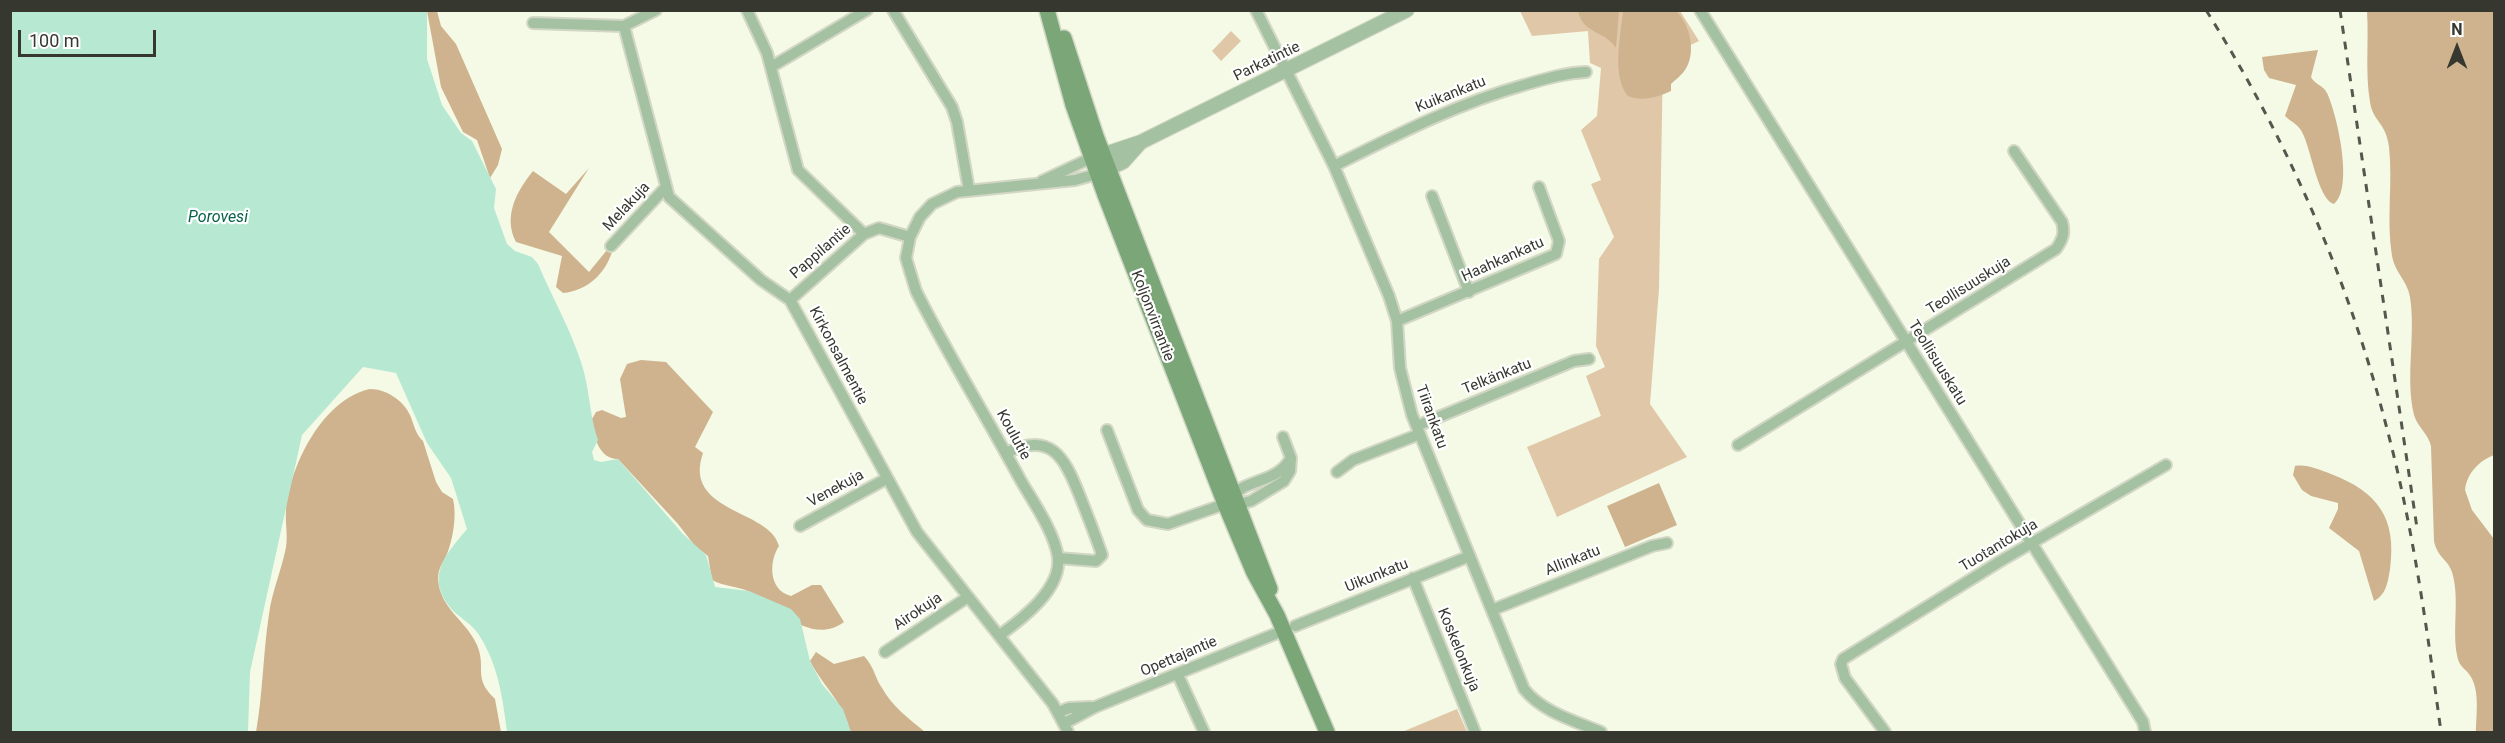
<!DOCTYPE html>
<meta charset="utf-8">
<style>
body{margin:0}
#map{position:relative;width:2505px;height:743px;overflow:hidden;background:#f4fae6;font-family:Roboto,sans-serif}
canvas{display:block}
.frame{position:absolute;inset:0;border:12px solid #363830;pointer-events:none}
.north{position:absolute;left:2427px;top:18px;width:60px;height:60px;-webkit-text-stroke:4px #fff;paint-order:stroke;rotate:0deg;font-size:16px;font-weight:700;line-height:24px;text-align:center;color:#363830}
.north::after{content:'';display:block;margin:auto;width:21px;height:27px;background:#363830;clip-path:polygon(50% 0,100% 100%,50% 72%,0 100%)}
.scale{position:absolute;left:18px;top:30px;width:138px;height:27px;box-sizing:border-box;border:3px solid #363830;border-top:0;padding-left:8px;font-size:18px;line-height:21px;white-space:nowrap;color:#363830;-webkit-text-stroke:4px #fff;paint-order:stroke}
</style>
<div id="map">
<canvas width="2505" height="743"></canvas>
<div class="frame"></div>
<div class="north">N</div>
<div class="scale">100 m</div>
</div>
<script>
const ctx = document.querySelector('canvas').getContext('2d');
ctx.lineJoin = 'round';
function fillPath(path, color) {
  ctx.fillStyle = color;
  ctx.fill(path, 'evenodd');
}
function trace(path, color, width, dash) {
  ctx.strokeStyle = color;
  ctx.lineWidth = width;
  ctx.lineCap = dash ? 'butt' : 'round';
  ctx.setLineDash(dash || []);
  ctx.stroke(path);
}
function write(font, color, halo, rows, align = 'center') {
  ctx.font = font + ' Roboto,sans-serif';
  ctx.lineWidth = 4.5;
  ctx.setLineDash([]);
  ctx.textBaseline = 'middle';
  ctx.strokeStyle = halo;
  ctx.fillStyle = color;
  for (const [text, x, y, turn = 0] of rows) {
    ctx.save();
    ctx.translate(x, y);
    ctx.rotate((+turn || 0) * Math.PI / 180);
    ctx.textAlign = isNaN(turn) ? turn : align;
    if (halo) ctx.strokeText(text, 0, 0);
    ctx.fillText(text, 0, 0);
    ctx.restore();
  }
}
const green = new Path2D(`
 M1520,11H1680L1699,41L1663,58L1659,289L1650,404L1687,457L1557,517L1527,447L1601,416L1586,376L1605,367L1596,346L1599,259L1614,237L1591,184L1601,180L1581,130L1597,116L1601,68L1590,63L1588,31L1532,36Z
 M1231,31L1241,41L1221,61L1212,51Z
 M1457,709L1467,732H1402Z`);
const forest = new Path2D(`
 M1675,10C1690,23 1697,53 1685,70C1682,75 1675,80 1671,84V91C1658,97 1642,102 1628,96C1611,76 1621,35 1623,11Z
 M427,11H437L441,26L456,44L502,149L498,165L490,178L477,140L463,132L441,87Z
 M1578,11H1619L1616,48C1604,30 1583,34 1578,11Z
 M2367,11H2494V455C2479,461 2467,473 2465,490L2472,510L2494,539V732H2476C2476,716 2480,692 2471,677C2466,668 2459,668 2457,655C2452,628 2460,598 2452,572C2447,558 2438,559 2434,541L2431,446C2428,433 2418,428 2414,415C2405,377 2416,336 2410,297C2407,280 2395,273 2392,256C2386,220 2393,183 2389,147C2386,122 2373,122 2370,102C2365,72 2369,41 2367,11Z
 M2318,50L2311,77C2314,84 2323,85 2327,93C2337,114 2354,188 2334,204C2318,200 2311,148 2302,132C2298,124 2291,122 2285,116L2296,85L2269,78L2264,70L2262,57Z
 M589,168L549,232L589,272L607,250L612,252C605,274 587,291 563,293L556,287L562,256L516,242C503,217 516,192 533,171L566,194Z
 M641,360L666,362L713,412L695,447L703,453C682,513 770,509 779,546C769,561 768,590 791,596L812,585H821L844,622C811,646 778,608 752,593C740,586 724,587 712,580L708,556L695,546L678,524L618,459C599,459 593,436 592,419L596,412L602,410L621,418L626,417L620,379L627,364Z
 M370,389C386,389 403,400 410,415C414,424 415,434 423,441L436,482L442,492L453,499C457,515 453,539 447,554C443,563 438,568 438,579C440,609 466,620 477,645C487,669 472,677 495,699L501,732H256C263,693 263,653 269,614C272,591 282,569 286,547C288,535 285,522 286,510C290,465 323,399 370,389Z
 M2295,466C2307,464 2320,470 2331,474C2378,492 2397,518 2390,569C2388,582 2386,595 2374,601L2359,551L2329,528L2338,509V503L2311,496L2302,490L2293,475Z
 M1659,483L1677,525L1625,547L1607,506Z
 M816,652L834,664L864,656C875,668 874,676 882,688C892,706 909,719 925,732H850C844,702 824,688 810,661Z`);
const water = new Path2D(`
 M10,11H427V59L442,105L461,133L472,141L496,189L494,208L507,244L515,251L532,257L538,264C552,297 570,328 581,362C590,388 589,415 598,440L592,452L594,460L601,462L618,459L683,534L706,555L715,587L749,591L791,609L800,619L810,661L822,684L843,709L851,732H507C503,699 498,664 479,635C472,623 457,617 449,606C425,575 448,552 467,529L451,478L427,443L396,373L363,367L302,435L250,672L248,732H11Z`);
const minor = new Path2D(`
 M656,10L624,26L669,197L761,280L790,300L917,532L1053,704L1068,732
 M747,10L767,53L798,170L864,234
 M893,10L952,107L957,122L969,190
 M1256,10L1334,166L1389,296L1397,321L1400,368L1412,415L1524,689C1542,712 1575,721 1601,732
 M1700,10L2143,722L2145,732
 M533,23L624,26
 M771,67L867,10
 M1334,166C1396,135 1456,104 1524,85C1545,79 1564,73 1586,72
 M1042,181L1091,158
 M1432,196L1469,292
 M910,237L906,258L916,291C948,355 986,416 1020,479C1033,502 1054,531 1058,557C1062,589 1022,619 1000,635
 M611,246L666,187
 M790,300L864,234L879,228L910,237L920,217L932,204L957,192L1075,180L1097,174
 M1397,321L1556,254L1559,241L1539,187
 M1417,426L1574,361L1589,359
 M1107,430L1138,510L1147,520L1168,524L1225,504H1239L1251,501L1284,481L1290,471L1291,458L1283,437
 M1738,445L2056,249C2063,239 2065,233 2062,222L2014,151
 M1006,453C1050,431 1064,456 1079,494C1087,514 1095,534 1102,555L1096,561L1058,558
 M1337,472L1353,460L1420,434
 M1230,498C1245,479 1275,483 1289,461
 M800,526L886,479
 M1413,578L1475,732
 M1492,610L1652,546L1667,543
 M1295,626L1470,556
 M885,652L968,597
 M1178,675L1204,732
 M1059,712L1069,708L1091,707
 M1065,723L1095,707L1275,634
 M1885,732L1845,678L1841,664L1843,659L1999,562L2166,465`);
const tertiary = new Path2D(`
 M1093,158L1141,142L1407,10
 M1099,173L1123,162L1141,142`);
const secondary = new Path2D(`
 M1047,10L1073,105L1105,195L1225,504L1254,573L1277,615L1327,732
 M1064,38L1096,136L1270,589`);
const rail = new Path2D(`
 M2206,10C2287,139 2348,278 2386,425C2413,526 2427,629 2441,732
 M2340,10L2417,528`);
const streetNames = [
 ["Parkatintie",1267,62,-26],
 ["Kuikankatu",1451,95,-22],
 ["Melakuja",627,207,-47],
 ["Pappilantie",821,252,-41],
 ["Haahkankatu",1503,260,-24],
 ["Teollisuuskuja",1969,286,-32],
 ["Koljonvirrantie",1152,316,69],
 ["Kirkonsalmentie",838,356,62],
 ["Teollisuuskatu",1937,363,58],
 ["Telkänkatu",1497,377,-22],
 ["Tiirankatu",1431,417,70],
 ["Koulutie",1013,435,61],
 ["Venekuja",836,489,-29],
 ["Tuotantokuja",1999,546,-31],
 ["Allinkatu",1573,561,-22],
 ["Uikunkatu",1377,576,-22],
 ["Airokuja",918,612,-34],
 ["Koskelonkuja",1458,650,68],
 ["Opettajantie",1179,657,-23]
];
const waterNames = [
 ["Porovesi",218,218]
];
fillPath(green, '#e0c7a7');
fillPath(forest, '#cfb38e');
fillPath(water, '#b7e8d2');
trace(minor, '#d2d7c5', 14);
trace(tertiary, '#d2d7c5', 16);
trace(secondary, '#d2d7c5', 18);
trace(minor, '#a4c1a2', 10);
trace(tertiary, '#a4c1a2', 14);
trace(secondary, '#7ba678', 15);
trace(rail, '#54574d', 3, [8, 8]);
write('15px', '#363830', '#fff', streetNames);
write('italic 16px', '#056146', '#fff', waterNames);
</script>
